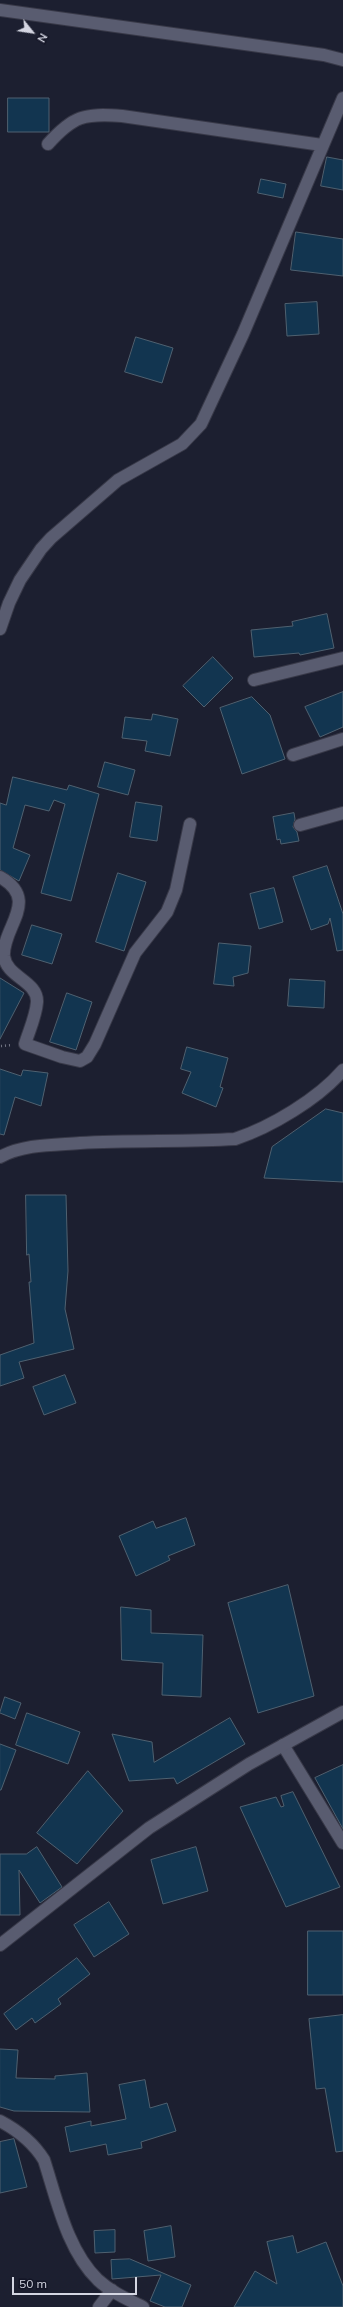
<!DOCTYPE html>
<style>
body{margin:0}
#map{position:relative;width:343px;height:2307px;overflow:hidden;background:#1c1f30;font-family:Mulish,sans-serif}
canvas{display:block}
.north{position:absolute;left:12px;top:12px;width:40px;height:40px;-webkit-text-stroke:3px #131526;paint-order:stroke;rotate:120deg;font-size:11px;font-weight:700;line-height:16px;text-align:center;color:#d4d6e2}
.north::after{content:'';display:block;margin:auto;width:14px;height:18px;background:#d4d6e2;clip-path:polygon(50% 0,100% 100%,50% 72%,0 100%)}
.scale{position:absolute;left:12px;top:2277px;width:125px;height:18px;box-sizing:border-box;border:2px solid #d4d6e2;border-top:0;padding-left:5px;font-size:12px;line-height:14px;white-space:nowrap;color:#d4d6e2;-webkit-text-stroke:3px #131526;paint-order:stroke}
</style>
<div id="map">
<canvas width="343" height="2307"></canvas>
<div class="north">N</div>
<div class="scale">50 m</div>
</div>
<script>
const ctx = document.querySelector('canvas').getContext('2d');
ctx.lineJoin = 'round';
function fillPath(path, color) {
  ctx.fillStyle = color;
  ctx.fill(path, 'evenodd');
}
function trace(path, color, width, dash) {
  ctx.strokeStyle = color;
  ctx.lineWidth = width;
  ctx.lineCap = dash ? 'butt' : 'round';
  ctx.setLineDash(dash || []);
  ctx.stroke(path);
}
const building = new Path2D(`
 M8,98H49V132H8Z
 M327,157L343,160V190L321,186Z
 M261,179L286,184L283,198L258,193Z
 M296,232L343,239V276L291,270Z
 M317,302L319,334L287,336L285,304Z
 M136,337L173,348L162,383L125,372Z
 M327,614L334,648L300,655L299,653L254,657L251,630L293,626L292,622Z
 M213,657L233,678L204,707L183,686Z
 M343,692V727L320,737L305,707Z
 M252,697L270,715L285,759L242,774L220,708Z
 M153,714L178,719L170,756L145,751L147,741L122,738L125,717L151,720Z
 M105,762L135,770L128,795L98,787Z
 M13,777L67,790L69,785L99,794L71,901L41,893L65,804L54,800L49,811L25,805L13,848L30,855L19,881L0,870V803L6,805Z
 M136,802L162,806L157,841L130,837Z
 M294,813L295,819L293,827L297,832L299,841L281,844L280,839L277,840L273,817Z
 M327,866L343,914V950L337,951L330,918L328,924L311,930L293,877Z
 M118,873L146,882L124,951L96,942Z
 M274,888L283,922L259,929L250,894Z
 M32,925L62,934L52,964L22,955Z
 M219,943L251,946L248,973L233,977L234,986L214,984Z
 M0,978L24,993L0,1039Z
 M290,979L325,981L324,1008L288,1006Z
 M67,993L92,1002L76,1050L50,1042Z
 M187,1047L228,1058L220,1087L223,1088L216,1107L182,1093L191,1072L181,1069Z
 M0,1069L21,1076L23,1070L48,1073L41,1106L15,1097L4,1135L0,1134Z
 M326,1109L343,1113V1182L264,1178L272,1147Z
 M26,1195H66L68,1271L65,1309L74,1349L19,1362L24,1378L0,1386V1355L34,1343L29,1282H31L29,1254L27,1255Z
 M65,1375L76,1403L44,1415L33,1387Z
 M186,1518L195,1545L168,1556L170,1560L136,1576L119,1536L153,1521L156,1528Z
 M288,1585L314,1696L258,1713L228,1603Z
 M121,1607L151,1610V1633L203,1635L201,1697L162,1695L163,1663L122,1660Z
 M5,1697L21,1703L15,1719L0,1713Z
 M27,1713L80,1732L68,1764L16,1745Z
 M230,1718L245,1744L177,1784L174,1778L129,1781L112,1734L152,1742L154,1762Z
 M0,1744L16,1750L1,1790H0Z
 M343,1765V1829L315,1778Z
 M88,1771L123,1811L77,1864L37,1833Z
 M293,1792L340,1887L286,1907L240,1807L276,1797L281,1807L284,1806L281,1796Z
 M37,1847L62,1887L40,1903L19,1870L20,1915H0V1854H26Z
 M196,1847L208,1891L163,1904L151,1860Z
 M109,1902L129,1934L94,1957L74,1925Z
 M308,1931H343V1995H308Z
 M77,1958L90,1974L58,1999L61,2004L35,2023L32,2018L16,2030L4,2014Z
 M343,2015V2151L336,2152L325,2088L316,2089L309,2019Z
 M0,2049L18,2050L16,2078L55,2079V2076L87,2073L90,2112L14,2111L0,2107Z
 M145,2080L150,2108L167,2103L176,2131L141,2142L142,2148L108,2155L106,2144L70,2152L65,2127L91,2121V2126L126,2119L119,2085Z
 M14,2139L27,2187L0,2193V2142Z
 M171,2226L175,2257L148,2261L144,2231Z
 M115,2230V2252L95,2253L94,2231Z
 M293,2236L297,2253L326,2242L343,2286V2307H234L255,2271L277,2284L267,2242Z
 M130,2259L191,2285L182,2307H165L150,2301L161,2275L112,2279L111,2260Z`);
const path = new Path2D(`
 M1,1046L12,1045`);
const street = new Path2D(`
 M0,10L324,55L343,60
 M48,144C73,116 84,113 122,116L322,145
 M0,629L9,603L20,580L41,549L51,538L118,480L182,444L201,424L243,334L343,98
 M254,680L343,658
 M293,755L343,739
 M300,825L343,813
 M0,877C41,900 2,927 4,956C6,977 38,981 37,1002C36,1016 29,1031 25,1044L62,1057L80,1061L87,1057L95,1044L135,953L167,912L176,890L190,824
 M0,1157C24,1144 54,1145 80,1143C132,1140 184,1142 235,1139C271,1127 318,1099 343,1070
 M283,1745L343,1843
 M0,2121C19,2131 33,2142 44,2160C57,2200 67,2250 98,2280C111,2292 127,2299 143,2307
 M99,2307L112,2290`);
const secondary = new Path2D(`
 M0,1945L149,1828L249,1764L343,1712`);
fillPath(building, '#123550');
trace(building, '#4f6170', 1);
trace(street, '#383948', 14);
trace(secondary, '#383948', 14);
trace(path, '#737684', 2.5, [1, 3]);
trace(street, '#595c70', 12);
trace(secondary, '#595c70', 12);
</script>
